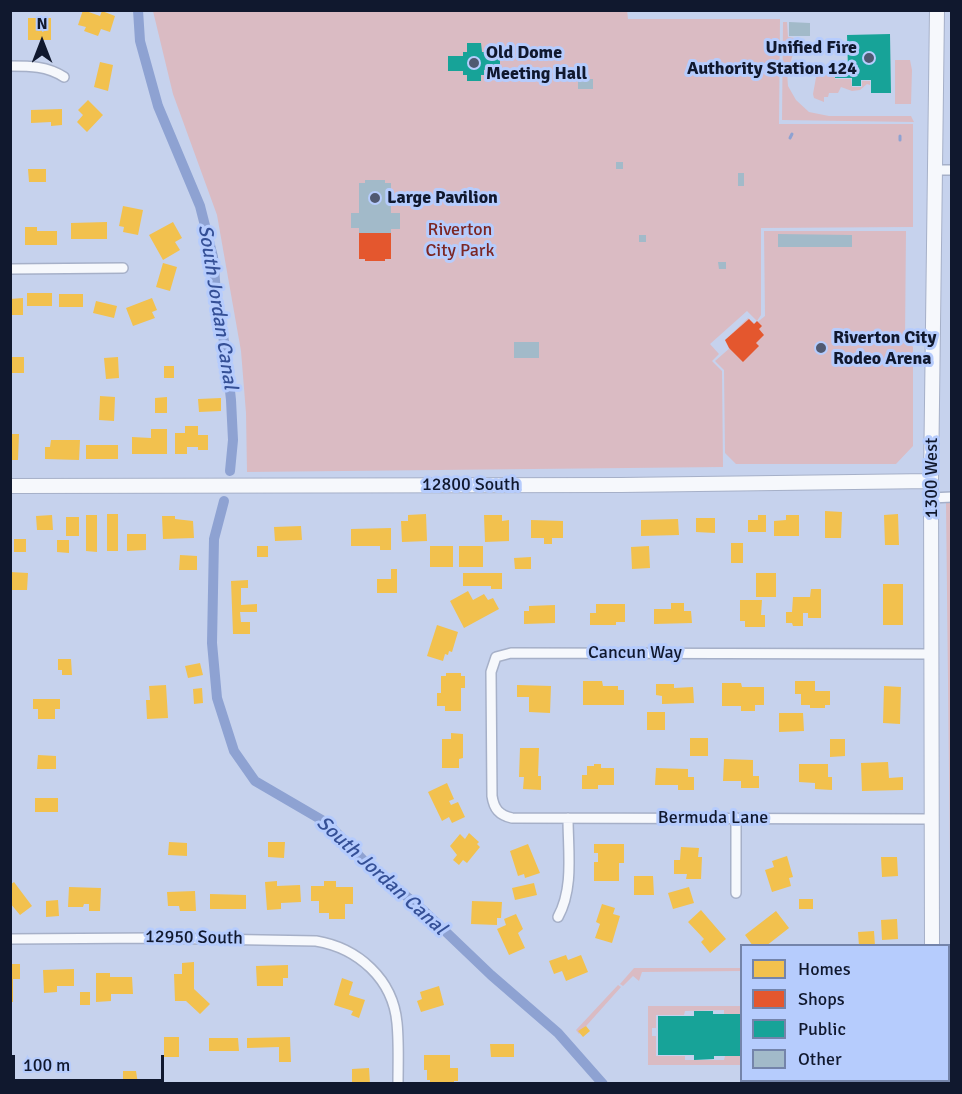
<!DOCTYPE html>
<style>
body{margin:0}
#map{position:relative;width:962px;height:1094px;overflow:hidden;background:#c6d2ed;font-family:Signika,sans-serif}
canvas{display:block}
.frame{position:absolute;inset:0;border:12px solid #10182e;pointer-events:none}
.legend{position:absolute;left:740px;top:944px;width:210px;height:138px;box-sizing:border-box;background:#b6ccfd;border:2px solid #7484aa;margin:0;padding:8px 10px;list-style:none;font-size:18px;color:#10182e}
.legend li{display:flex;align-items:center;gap:12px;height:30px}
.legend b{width:30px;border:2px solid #7484aa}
.north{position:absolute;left:12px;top:12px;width:60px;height:60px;-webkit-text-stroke:4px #b6ccfd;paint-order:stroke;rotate:0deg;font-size:16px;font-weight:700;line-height:24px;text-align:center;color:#10182e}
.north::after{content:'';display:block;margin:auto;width:21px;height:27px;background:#10182e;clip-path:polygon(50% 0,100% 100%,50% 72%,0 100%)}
.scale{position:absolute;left:12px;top:1055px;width:152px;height:27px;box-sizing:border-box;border:3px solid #10182e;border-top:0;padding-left:8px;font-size:18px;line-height:21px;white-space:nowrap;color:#10182e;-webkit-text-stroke:4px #b6ccfd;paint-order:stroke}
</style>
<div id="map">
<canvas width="962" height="1094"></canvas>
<div class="frame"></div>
<ul class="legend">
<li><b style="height:16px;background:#f2c14e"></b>Homes</li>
<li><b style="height:16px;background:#e4572e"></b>Shops</li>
<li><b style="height:16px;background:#17a398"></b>Public</li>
<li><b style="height:16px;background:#a2bac9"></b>Other</li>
</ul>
<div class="north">N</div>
<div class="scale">100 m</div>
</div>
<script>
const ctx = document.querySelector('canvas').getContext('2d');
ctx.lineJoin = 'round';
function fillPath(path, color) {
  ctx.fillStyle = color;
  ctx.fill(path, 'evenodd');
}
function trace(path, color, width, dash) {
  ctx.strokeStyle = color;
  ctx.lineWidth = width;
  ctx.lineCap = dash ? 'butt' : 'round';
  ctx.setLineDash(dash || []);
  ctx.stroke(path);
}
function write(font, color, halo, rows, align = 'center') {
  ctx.font = font + ' Signika,sans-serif';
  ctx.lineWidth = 6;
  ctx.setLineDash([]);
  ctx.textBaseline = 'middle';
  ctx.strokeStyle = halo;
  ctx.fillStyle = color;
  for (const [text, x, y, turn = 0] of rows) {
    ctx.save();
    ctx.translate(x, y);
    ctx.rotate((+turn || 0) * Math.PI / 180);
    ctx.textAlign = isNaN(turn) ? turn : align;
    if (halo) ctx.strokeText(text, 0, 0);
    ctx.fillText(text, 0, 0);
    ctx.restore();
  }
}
const green = new Path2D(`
 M627,10L628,19H780L779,124H913V227L761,228V315L757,321L747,311L710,344L719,354L712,361L722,371L723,467L247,472L246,413L241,351L217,215L173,94L153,11Z
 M783,22H787L788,37L794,38V51L787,73L788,86L796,100L809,112L829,116H911L914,122L782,120Z
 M895,60H910L912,70L911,104H895Z
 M817,72H835V79H851L852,87H862V81H870V85L867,84L860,90L852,91L841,87L838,93H829L828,97H824V102L814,98L813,94Z
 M764,231H906L905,338L913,347V446L896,464H736L725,453L724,370L715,361L731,347L725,340L748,318L755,324L765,316Z
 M946,503H952L951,950Z
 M634,968H741L742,971L642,972L639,981L633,976L623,986L620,984Z
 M618,985L621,987L579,1034L576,1030Z
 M648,1006H741V1021V1014H724V1010L685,1011L684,1015H656V1028H652V1036H656V1056H685V1060H724L725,1056H741V1050V1065H648Z`);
const homes = new Path2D(`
 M83,10L100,16L102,11L115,16L110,32L101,29L98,36L84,31L86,27L78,25Z
 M28,18H51V40H28Z
 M100,62L113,65L108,91L94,87Z
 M88,100L103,115L87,132L77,122L83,115L78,110Z
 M62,109V125L51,126V122L31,123V110Z
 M28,169H46V182H29Z
 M123,206L143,210L138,235L123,232L124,227L119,226Z
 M107,222V239H71V223Z
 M173,222L182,238L175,242L180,250L163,260L149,235Z
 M25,227H37V231H57V245H25Z
 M163,263L177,267L170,291L156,287Z
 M27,293H52V306H27Z
 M59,294H83V307H59Z
 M23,298V315H10V299Z
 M152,298L157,310L152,312L155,318L133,326L126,308Z
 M96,301L117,306L114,318L93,313Z
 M10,357H24V373H10Z
 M118,357L119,378L106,379L104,358Z
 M164,366H174V378H164Z
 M100,396L115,397L114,421L99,420Z
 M167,397V413H155V398Z
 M221,398V411L199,412L198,399Z
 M185,426H198V435H208V450H198V447H187V454H175V433H185Z
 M151,429H167V454H132V437L151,438Z
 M10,434H19L18,460H10Z
 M51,440H80L79,460L45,459V447H50Z
 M86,445H118V459H86Z
 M825,511L842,512L841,538H825Z
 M107,514H118V551H107Z
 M426,514L427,541L402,542L401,521H408V515Z
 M898,514L899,545H885L884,515Z
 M52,515L53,530H37L36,516Z
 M86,515H97V552L86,551Z
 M484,515H502V521L509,520V541L485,542Z
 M758,515H766V532H748V520H758Z
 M786,515H799V536H774V521L786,520Z
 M162,516H175V519L193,521L194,538L163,539Z
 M66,517H79V536H66Z
 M696,518H715V533L696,532Z
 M678,519L679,535L641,536V520Z
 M531,520L563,521V538H552V544H544V538H531Z
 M301,526L302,540L275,541L274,527Z
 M391,528V550H380V546H351V529Z
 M127,534H146V550L127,551Z
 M14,539H26V552H14Z
 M57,540H69V553L57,552Z
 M731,543H743V563H731Z
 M257,546H268V557H257Z
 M430,546H453V567H430Z
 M459,546H483V567H459Z
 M649,546L650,568L632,569L631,547Z
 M180,555L197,556V570H179Z
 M531,557V569H515L514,558Z
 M391,569H397V593H377V579H391Z
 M10,572L28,573L27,590H10Z
 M463,573H502V589H491V586H463Z
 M756,573H776V597H756Z
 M248,580V588H241V605L257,604V612H240L241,622H250V634H233L231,581Z
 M883,584H903V625H883Z
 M811,589H821V618H808V613H803V626H793L792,623H786V612H792L793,597H810Z
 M468,591L473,600L484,594L488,600L493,598L499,609L464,628L450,601Z
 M740,600H762L761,615H765V627H745V621H740Z
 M671,603H684V611H691L692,623L654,624V609H671Z
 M596,604H625V622H616V625H590V613H596Z
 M555,605V623L524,624V611H529V606Z
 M437,625L458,632L452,652L449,651L448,655L445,654L443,661L427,656Z
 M58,659H71L72,675H62V670H58Z
 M200,663L203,675L188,678L185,666Z
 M446,673H461V676H465V688H461V711H445V706H437V693H441V676H446Z
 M583,681H602L603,686H618V690H624V705H583Z
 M795,681H815V691H830V705H825V708H810V705H801V694H795Z
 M722,683H741L742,687H764V705H755V711H741V706H722Z
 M656,684H674V688L693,687L694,703L662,704V696L656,695Z
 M166,685L168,718L147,719L146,700H150L149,686Z
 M517,685L551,686L550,713L529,712V697H517Z
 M884,686L901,687L900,724L883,723Z
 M202,688L203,703L194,704L193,689Z
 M33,699H60V709H55V719H38V709H33Z
 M647,712H665V730H647Z
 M779,713H803L804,731L779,732Z
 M451,733L463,734V758L459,759V768H442V739H451Z
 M690,738H708V756H690Z
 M830,739H845V756L830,757Z
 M520,748H539L538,776H541V790L523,789L524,777H519Z
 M38,755L56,756V769H37Z
 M724,759L753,760V776H759V788H741V781H723Z
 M888,762L889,778L903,777V790L862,791L861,763Z
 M594,764H601V768H614V785H598V789H582V775H587V766H594Z
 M799,764H828V777H832V790L815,789V783L799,782Z
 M656,768L688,769V777H694V790H678V785H655Z
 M447,783L454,799L449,801L451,805L458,802L465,817L452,823L449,817L442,821L428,792Z
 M35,798H58V812H35Z
 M469,833L479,842L477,844L480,847L467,863L463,860L459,865L453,860L457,855L450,846L460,834L465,839Z
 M169,842L187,843V856L168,855Z
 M268,842H285L284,858L268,857Z
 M528,844L540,873L525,878L524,874L518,876L510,851Z
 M594,844H624V863H619V881H594V862H598V853H594Z
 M681,847L699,848L698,857H702L701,879H686L687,874H674V860H680Z
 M787,856L793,877L789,878L791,886L772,892L765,870L774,867L772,861Z
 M881,857H897L898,876L882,877Z
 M634,876H653L654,895H634Z
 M277,881V886L300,885L301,902L281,903V909L267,910L265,882Z
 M324,881H336V887H353V904H345V919H329V913H319V901H311V886H324Z
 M14,882L32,906L20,915L10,903V885Z
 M534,883L537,895L515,900L512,888Z
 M69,887L101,888L100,911H89V904H84L83,907H68Z
 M689,887L694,903L673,909L668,893Z
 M195,891L196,911H180L179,906H168L167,892Z
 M210,894L246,895V909H210Z
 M799,899H813V909H799Z
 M58,900L59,916L46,917V901Z
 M472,901L502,902L501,918H497V925L471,924Z
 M602,904L615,908L613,914L620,916L612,943L595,938L600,924L596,922Z
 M701,910L726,939L710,953L701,942L704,939L688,922Z
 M776,911L789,928L766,946H753L745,935Z
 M516,914L523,929L518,933L525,948L509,955L497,929L506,925L504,919Z
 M897,919L898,939L882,940L881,920Z
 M874,931L875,946H859L858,932Z
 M566,955L568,960L581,955L588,972L566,981L562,971L554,974L549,961Z
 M194,962V989L210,1004L200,1014L186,1001H175L174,974H182V963Z
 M10,964H20V979H13V1002H10Z
 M288,965V978H283V986H257L256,966Z
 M74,969V986H57V992L44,993L43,970Z
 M96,973H110V977H132L133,994H111V1001L96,1002Z
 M342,978L353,982L349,995L365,1000L359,1018L351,1015L353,1011L334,1005Z
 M439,986L444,1005L421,1012L417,1001L422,999L420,992Z
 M80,992H90V1005H80Z
 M586,1026L590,1031L583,1037L578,1031Z
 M164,1037H179V1057H164Z
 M290,1037L291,1062H279V1047L247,1048V1038Z
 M209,1038H238L239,1051H209Z
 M490,1044H514V1057H491Z
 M424,1055H450V1068H458V1081H454V1084H430V1080H427V1070H424Z
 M369,1068L370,1084H352V1069Z
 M123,1071H136L138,1084H123Z`);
const shops = new Path2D(`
 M359,233H391V259H385V261H365V259H359Z
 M749,319L754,324L757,321L762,326L759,329L764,335L756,343L759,346L743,362L729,348L725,340Z`);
const public = new Path2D(`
 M890,34L891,93H871V80H861V86H852V78H835V69H848L847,35Z
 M467,43H481L482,52H485V56H500V70H484V75H481V81H467V75H463V71H448V56H463V52H467Z
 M694,1011H713V1014H740V1056H714V1059L694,1060V1055H658V1016H694Z`);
const stream = new Path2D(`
 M900,136V140
 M790,138L792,134`);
const canal = new Path2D(`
 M138,10L140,41L158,106L200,206L213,257L216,292L226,354L231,400L233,440L230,471
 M224,501L214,539L212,643L217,698L234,751L255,781L327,823L366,863L423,910L491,975L558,1033L603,1084`);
const building = new Path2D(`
 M789,22L810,23V36H789Z
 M578,79H593V89H578Z
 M616,162H623V169H616Z
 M738,173H744V186H738Z
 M365,180H385V183H391V213H400V229H391V233H359V228H351V213H359V183H365Z
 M778,234L852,235V247H778Z
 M639,235H646V242H639Z
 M718,262H726V269H719Z
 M514,342H539V358H514Z`);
const street = new Path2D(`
 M10,66C30,66 47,66 64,77
 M936,170H952
 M10,269L123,268
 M931,498L952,497
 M931,819L512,818C499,815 494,809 492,796L491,672L496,657L511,653L932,654
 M736,893V818
 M558,917C574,888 568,851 568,818
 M10,939L153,938L316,941C358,948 393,979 397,1023C399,1043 398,1064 398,1084`);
const secondary = new Path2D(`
 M10,486L621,485L931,481
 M932,946L931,481L937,10
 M932,1080L933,1084`);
const markers = [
 [869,58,6,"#505971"],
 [474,63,6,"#505971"],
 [375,198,6,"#505971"],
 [821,348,6,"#505971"]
];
const poiNames = [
 ["Unified Fire",857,48,"right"],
 ["Authority Station 124",857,69,"right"],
 ["Old Dome",486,53],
 ["Meeting Hall",486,74],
 ["Large Pavilion",387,198],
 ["Riverton City",833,338],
 ["Rodeo Arena",833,359]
];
const parkNames = [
 ["Riverton",460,230],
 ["City Park",460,251]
];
const streetNames = [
 ["1300 West",932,478,-90],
 ["12800 South",471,485],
 ["Cancun Way",635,653],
 ["Bermuda Lane",713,818],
 ["12950 South",194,938,1]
];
const waterNames = [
 ["South Jordan Canal",217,307,81],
 ["South Jordan Canal",381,876,42]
];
fillPath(green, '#dabbc3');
fillPath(homes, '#f2c14e');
fillPath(shops, '#e4572e');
fillPath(public, '#17a398');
trace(stream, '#8ea2d2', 3);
trace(canal, '#8ea2d2', 10);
fillPath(building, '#a2bac9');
trace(street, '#a6b0c8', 12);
trace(secondary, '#a6b0c8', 16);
trace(street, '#f6f8fc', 9);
trace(secondary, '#f6f8fc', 14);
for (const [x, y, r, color] of markers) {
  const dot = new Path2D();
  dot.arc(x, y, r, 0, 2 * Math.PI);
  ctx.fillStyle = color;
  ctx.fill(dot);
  trace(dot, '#b6ccfd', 2);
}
write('bold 18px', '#10182e', '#b6ccfd', poiNames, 'left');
write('18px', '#7c2623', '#b6ccfd', parkNames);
write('18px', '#10182e', '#b6ccfd', streetNames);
write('italic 20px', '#355097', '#b6ccfd', waterNames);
</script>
